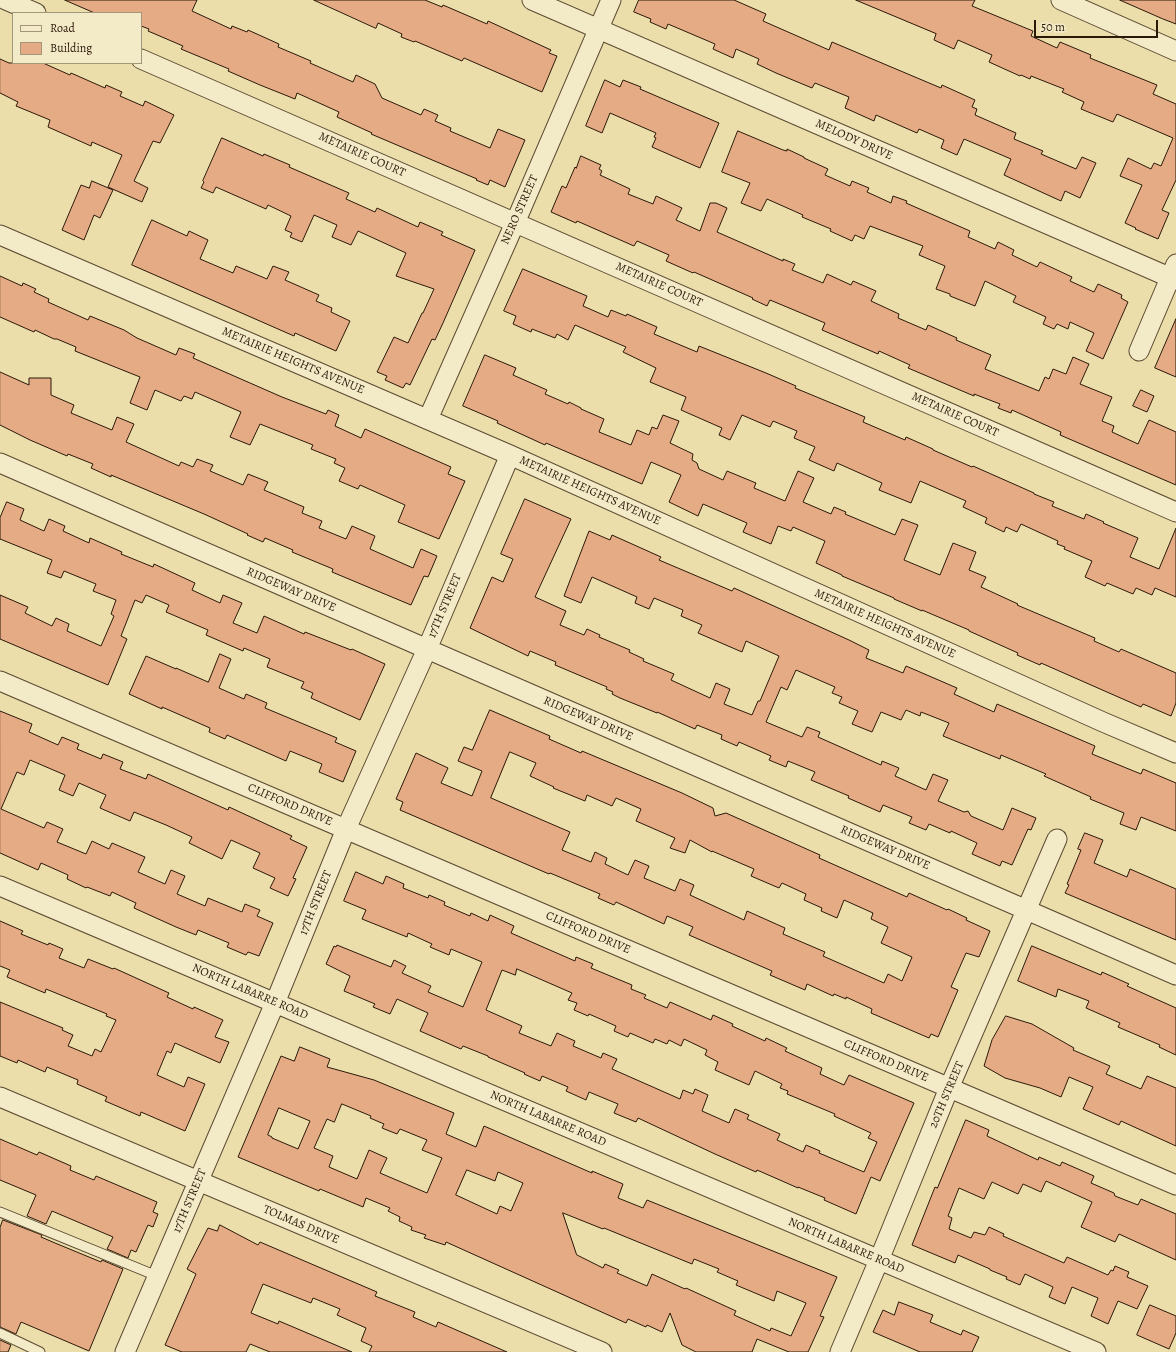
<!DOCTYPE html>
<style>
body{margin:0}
#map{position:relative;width:1176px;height:1352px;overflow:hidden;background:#ecdeab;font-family:Alegreya,serif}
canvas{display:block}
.legend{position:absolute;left:12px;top:12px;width:130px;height:52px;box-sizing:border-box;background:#f3eac8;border:1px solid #a3967b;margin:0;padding:5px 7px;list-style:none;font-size:12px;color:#2b1908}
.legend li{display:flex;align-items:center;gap:8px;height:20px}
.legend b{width:20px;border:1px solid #a3967b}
.scale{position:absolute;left:1034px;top:20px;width:124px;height:18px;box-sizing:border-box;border:2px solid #2b1908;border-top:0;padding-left:5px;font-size:12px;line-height:14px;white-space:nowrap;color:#2b1908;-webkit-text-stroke:3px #f3eac8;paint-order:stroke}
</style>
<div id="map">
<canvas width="1176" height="1352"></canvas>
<ul class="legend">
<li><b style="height:5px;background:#f3eac8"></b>Road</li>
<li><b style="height:11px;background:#e5ab84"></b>Building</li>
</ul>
<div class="scale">50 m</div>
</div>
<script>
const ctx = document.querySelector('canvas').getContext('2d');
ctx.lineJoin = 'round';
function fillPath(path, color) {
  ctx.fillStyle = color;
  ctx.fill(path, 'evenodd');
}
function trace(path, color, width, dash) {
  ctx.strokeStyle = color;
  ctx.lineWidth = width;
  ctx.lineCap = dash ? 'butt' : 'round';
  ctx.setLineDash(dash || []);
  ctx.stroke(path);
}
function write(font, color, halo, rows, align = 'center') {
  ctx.font = font + ' Alegreya,serif';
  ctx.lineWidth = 3;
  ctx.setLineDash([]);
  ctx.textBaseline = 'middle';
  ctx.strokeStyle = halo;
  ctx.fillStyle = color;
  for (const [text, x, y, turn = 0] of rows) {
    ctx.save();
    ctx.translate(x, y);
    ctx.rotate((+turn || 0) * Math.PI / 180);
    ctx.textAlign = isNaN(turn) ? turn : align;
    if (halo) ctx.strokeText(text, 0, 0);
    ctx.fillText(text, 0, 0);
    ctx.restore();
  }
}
const building = new Path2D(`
 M65,0H197L192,11L231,29L232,26L247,32L248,30L279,44L278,47L311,61L310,63L353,82L356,75L375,84L382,98L421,115L424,109L438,115L435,121L451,128L450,131L490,148L498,129L525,140L505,187L490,180L488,185L476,180L477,179L371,134L372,133L337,117L339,112L297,93L295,99L260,85L228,71L229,69L181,49L183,46L148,31L149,29L141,26V13H95Z
 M314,0H425L442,7L443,5L487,24L488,21L551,50L549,53L557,56L542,92L464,58L462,61L415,41L414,42L401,37L402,34L378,23L376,28Z
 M639,0H734L766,14L763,21L829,50L832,42L941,88L942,85L975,100L972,107L977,109L975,115L1016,133L1014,139L1043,151L1041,154L1076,169L1082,157L1096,163L1080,198L1065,191L1061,201L1004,175L1011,159L964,139L957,155L941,148L944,140L919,129L917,133L876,115L874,121L845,108L849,97L815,83L812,88L776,73L757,64L759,59L736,49L733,58L713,49L715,44L668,24L666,29L650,22L651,19L634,12Z
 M856,0H975L972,6L1033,31L1031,36L1057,48L1060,42L1091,55L1090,58L1157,85L1153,94L1176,104V180L1162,210L1169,213L1158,239L1135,229L1136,228L1125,223L1142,185L1120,176L1128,158L1151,169L1154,163L1161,166L1173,138L1117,114L1113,122L1081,109L1084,102L1062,92L1064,89L1031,76L1030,79L1021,75L1020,76L989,62L992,55L958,40L954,49L934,40L936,34Z
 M1120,0H1176V24L1163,19Z
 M0,59L9,63H43L70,75L71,73L105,88L106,85L122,92L120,96L143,106L145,101L174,115L160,143L153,141L134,181L148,188L142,202L108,187L122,155L92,142L91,146L48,127L50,120L16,106L18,102L0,93Z
 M605,80L620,87L623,80L641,87L640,89L719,123L700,168L652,147L656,138L654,137L656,133L610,113L602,133L586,126Z
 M738,131L783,150L787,151V149L804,157V158L828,169L825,175L850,186L852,181L869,188L867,192L891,203L893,196L907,201L906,203L970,231L968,237L995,249L998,242L1014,250L1012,255L1037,267L1040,262L1072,277L1070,281L1094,292L1098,284L1122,295L1121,298L1128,302L1103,359L1086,351L1094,333L1070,322L1068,329L1057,324L1054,329L1043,324L1046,317L1013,302L1016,296L985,281L975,306L950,296V294L936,289L945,266L919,255L923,246L870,226L864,239L855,235L852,241L830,231L831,229L802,217L803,215L767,199L761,211L741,203L750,183L722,172Z
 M222,138L263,156L264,154L290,165L289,167L349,193L346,199L375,212L377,208L418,227L420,222L443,232L441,235L475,250L443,323L435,340L432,339L410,385L406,383L403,388L385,380L387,376L377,372L394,337L408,343L422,313H423L434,289L396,276L406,253L358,231L351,245L332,237L337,225L314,215L302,242L290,237L292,233L285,230L291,216L268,205L266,209L216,187L213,193L201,188L204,182L203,181Z
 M581,156L601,165L599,169L602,171L600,175L630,189L628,194L653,204L656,196L682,208L676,220L700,231L710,203H716L727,208L717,232L783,261V259L795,264L792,270L823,283L827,274L851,285L853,281L876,291L871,301L899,314L898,318L926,330L928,325L957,338L956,340L991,355L985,369L1039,391L1045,377L1049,379L1053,369L1066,374L1073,357L1089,364L1080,384L1112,397L1102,421L1114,426L1112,432L1138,444L1149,420L1176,432V485L1060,435L1061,432L1012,410L1011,413L998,408L1000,404L974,394V396L908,368L910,365L879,351L878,354L822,330L825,323L770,300L767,306L752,299L753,298L694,272L693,273L666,261L669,255L637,241L634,246L577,221L576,223L551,212L562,186L566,188L575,167L576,168Z
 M92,181L113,190L100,218L94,215L84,240L62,230L81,185L89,188Z
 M152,220L187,236L189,231L208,240L200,259L233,273L236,266L267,279L273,266L289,272L285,280L319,295L316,301L332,308L331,312L350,321L336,351L295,333L294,336L132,265Z
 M523,269L587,296L583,306L608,317L611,310L626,316L627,314L657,327L654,334L697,352L699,346L766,373L796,386L795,388L865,417L863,422L905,440L906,437L933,449V450L972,467L973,466L1034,493V494L1054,502L1052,506L1084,519L1086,514L1104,522L1103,523L1138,538L1130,557L1159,569L1176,528V597L1155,588L1152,595L1136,588L1133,594L1107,583L1105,586L1085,577L1092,561L1064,549L1065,547L1057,544L1058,541L1021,524L1017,532L1006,527L1004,532L985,523L987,518L963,507L966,501L920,481L911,503L879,490L882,483L837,463L834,471L809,460L815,447L794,438L797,431L773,421L770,427L742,415L730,440L719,435L722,428L681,410L686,397L650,382L656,368L623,352L626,347L575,325L568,340L557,334L555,338L532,329L531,332L513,324L516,316L504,311Z
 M0,276L22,286L23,283L36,289L34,292L49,299L48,302L88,320L90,316L124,330L137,338L176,355L179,348L195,354L193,358L282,397L326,414L328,410L339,415L335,426L361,438L365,429L451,467L448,474L465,481L439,539L398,522L405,505L360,485L358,489L339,481L345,468L334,463L336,459L311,449L313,445L260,424L250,445L230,437L241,412L195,392L192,399L184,396L181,401L155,390L147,410L130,403L140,377L75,351L76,347L57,339H54L35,330L34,332L0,317Z
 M1176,319V377L1155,368Z
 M485,355L516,368L513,375L547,390L545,394L568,404L569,402L581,408V409L604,419L599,432L631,445L637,430L649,435L652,427L657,429L663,415L679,421L670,443L693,454L692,460L697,463L699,469L723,480L727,471L756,483L754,488L785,501L798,471L814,478L803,502L831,514L834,507L846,512L845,514L895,535L902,519L918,525L904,560L940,575L953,543L976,552L969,570L986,577L981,587L1018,604L1017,605L1095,638L1094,641L1119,652L1121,649L1176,673V703L1171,716L1143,704L1141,707L1041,663L1040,665L1017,655L1018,653L969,631V630L922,610V611L894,599V598L842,576V575L816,563L825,541L793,527L791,531L778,526L771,544L743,532L747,523L703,504L698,516L669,502L681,475L651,462L642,484L546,443L545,445L497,423L498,421L463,406Z
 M0,372L29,385V378H51V395L74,405L71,413L112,430L117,417L134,424L126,442L179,466L181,462L193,467L197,459L213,465L210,471L243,485L248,474L268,482L264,490L304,507L302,513L322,521L319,528L346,539L352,526L375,536L370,549L413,568L421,549L437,556L428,577L424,576L411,605L332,572L333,569L292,552L293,550L265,538L263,542L247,535L248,534L204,514L111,475V477L91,468L93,464L68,454L67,456L30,440L0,425Z
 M1141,390L1154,396L1147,412L1133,406Z
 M525,499L571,519L535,597L566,611L560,625L584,635L587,629L600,635L599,637L630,650L629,652L644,659L643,661L674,674L671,680L710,698L716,683L730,689L724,704L752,715L758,701H760L779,656L746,641L742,652L698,633L702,625L681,616L683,610L654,598L649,609L635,603L637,597L592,577L581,603L564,596L589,531L610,540L612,535L661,557L659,560L732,591L734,588L849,640L869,650L866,658L903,673L906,666L957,688L954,694L994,712L997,704L1095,746L1092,754L1141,774L1143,769L1176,783V831L1141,817L1136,830L1120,824L1124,813L1090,799L1091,797L1044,776L1046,774L1001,755L1000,759L943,736L949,723L921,712L920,716L906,710L901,720L881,712L872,732L852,724L858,711L839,703L842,697L832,693L835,687L796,670L787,690L781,687L766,722L802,737L807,727L820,732L818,737L881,765L882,761L899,768L895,776L926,790L933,774L948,780L938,801L964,812L968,811L971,816L1003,830L1012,808L1036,818L1031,830L1028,829L1012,865L1002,861L1000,866L972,854L977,843L951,831L950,833L929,824L926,830L909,823L912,817L883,805L880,812L848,798L849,796L811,780L815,772L788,761L786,767L769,760L771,756L739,742L737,746L721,739L722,735L697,725L695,729L657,712V713L620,698L612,694L613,692L606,689L607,687L555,665L556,662L530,651L528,656L470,628L492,577L503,582L513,559L501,554Z
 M7,502L24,509L20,520L44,531L49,519L65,526L63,531L89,543L90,538L122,552L121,554L153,567L154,564L195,583L192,590L220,603L223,595L242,603L233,623L257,633L264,616L304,634L305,632L351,650L352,649L385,664L360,720L311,698L313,693L301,688L304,682L267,667L270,659L244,648L243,651L206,635L208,630L166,612L169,605L146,595L142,603L135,600L121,636L127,639L108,685L0,639V595L28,607L25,613L52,626L56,618L69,624L67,631L101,646L114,616L111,614L116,600L93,591L96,584L64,571L61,578L47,573L52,560L0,539V518Z
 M220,654L231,659L219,688L244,699L246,694L267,703L265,708L337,738L335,742L356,751L343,782L319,772L322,764L290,751L286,761L227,735L225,739L209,732L210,728L162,707V709L129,694L146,656L176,669V668L208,682Z
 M490,710L550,736L549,739L581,753L582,751L682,793L713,808L715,816L726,813L820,855L819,858L907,897L909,893L947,910L948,909L967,918L966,920L990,931L979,957L966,953L951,987L958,990L938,1037L931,1034L929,1038L871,1013L872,1009L846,997V999L834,994L833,996L807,984L805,990L770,975L772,971L689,935L693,927L667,916L664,924L616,902L614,905L598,898L600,894L550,873L549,874L400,810L403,802L396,799L416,753L448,768L441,783L472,796L482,771L458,761L464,747L472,750ZM510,752L536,763L530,776L554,787L553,788L585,801L587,795L612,806L616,798L641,809L636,821L675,838L670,848L685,853L690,840L712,852V851L754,869L751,876L779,888L782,883L806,894L804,900L822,908L821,911L837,918L844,900L873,913L871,919L888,927L881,943L912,957L902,981L888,974L884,983L823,956L825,952L783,934L785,928L747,911L744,920L690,895L694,885L680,879L675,891L644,878L649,866L635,860L628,875L605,864L607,858L595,852L591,862L562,850L570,832L491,798Z
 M0,711L32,724L29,732L58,745L62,737L79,744L77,749L101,759L103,754L123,762L120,769L146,779L148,774L228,810L229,807L292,836L290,839L307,847L293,878L296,879L288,896L270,888L275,878L253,868L260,853L231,840L222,859L189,843L192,837L166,825L134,812L130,821L100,808L106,795L79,783L73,796L59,790L65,775L30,760L24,775L17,772L1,809L44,828L47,822L63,829L57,842L86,854L92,841L109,849L112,843L145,857L138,872L165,884L171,870L185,876L177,894L205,906L208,898L242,912L245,904L260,910L257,916L273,923L259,956L248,952L246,955L227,947L229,943L198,930L196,935L176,927L134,908L136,903L112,892L110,896L87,887L86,888L67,879L68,875L41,863L38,870L0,853Z
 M1085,833L1103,840L1094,863L1127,877L1130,869L1176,889V940L1065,893L1069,885L1067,884L1081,850L1078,849Z
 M356,872L383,884L386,876L404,884L403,888L428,898L429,895L445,902L444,905L470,916L471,913L488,921L490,915L514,926L511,933L575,961L576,957L593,964L591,968L632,985L631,989L646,995L644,998L667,1008L670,1002L711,1020L713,1015L733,1024L732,1026L765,1041L766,1038L787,1048L785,1051L822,1068L820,1074L844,1085L849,1075L914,1103L880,1181L871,1177L856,1214L824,1200L825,1198L798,1187V1188L757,1170L756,1172L715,1154L638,1118L636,1122L614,1113L618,1104L589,1092L586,1100L566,1091L568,1087L542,1076L540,1081L524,1074L525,1073L488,1057V1056L463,1046L461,1049L420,1031L428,1013L397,999L390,1014L373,1007L375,1004L344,991L350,976L326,964L334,946L336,947L337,945L391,967L394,960L406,966L402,973L431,986L428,992L463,1007L482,962L451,949L449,955L430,947L432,944L408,933L407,937L362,919L366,910L344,901ZM517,969L572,993L568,1000L577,1003L574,1010L588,1016L589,1014L616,1026L614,1031L628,1037L630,1033L653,1043L655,1039L667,1044L669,1040L681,1046L684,1039L707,1050L705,1055L718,1062L715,1070L749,1085L755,1071L782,1084L780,1088L788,1091L787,1094L835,1114L834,1116L871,1133L868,1138L877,1142L864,1172L819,1153L820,1151L806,1145L803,1152L777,1140L780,1134L747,1119L749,1115L735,1109L729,1123L702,1111L708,1095L695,1089L693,1094L683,1090L680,1099L612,1069L617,1059L603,1053L601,1058L573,1046L575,1041L557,1033L551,1046L519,1033L522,1026L486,1010L502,970L515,975Z
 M0,921L23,931L21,934L48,945L49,943L63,949L59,958L84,968L88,959L113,969L114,968L169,993L167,997L193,1009L194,1007L223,1020L215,1037L229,1042L220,1063L175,1043L171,1053L167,1051L157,1075L184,1087L188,1077L205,1084L185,1131L141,1112L140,1116L105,1101L107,1097L77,1084L78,1080L47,1067L45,1072L18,1060L17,1063L0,1056V1002L63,1028L62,1030L73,1035L68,1046L92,1056L95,1049L101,1052L116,1020L106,1016L107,1014L46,989L45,993L7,977L10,970L0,966Z
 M1032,946L1101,975L1102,972L1129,984L1127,986L1176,1008V1055L1159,1047L1160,1045L1118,1027L1120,1023L1086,1008L1089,1001L1058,989L1056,997L1018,981Z
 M1006,1016L1032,1024L1074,1048L1073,1050L1110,1066L1106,1074L1141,1089L1147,1076L1176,1088V1146L1121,1121L1119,1125L1083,1109L1093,1087L1069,1077L1061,1097L1040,1088L1005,1078L984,1066L992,1040Z
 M300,1047L330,1059L327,1067L374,1080L454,1113L446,1134L476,1147L484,1126L592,1173V1171L623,1184L618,1198L643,1208L647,1200L837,1277L820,1316L824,1317L808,1352H789L757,1339L752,1352H696L682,1345L670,1313L662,1332L647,1325L646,1327L628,1319L626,1323L446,1242L445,1245L424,1238L426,1235L411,1230L412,1227L399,1221L400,1217L388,1211L390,1208L366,1198L363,1207L320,1189L319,1191L238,1157L281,1056L294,1061ZM342,1104L371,1116L370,1118L384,1124L382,1128L397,1134L400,1129L427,1140L422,1150L442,1158L427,1193L380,1173L387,1158L369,1150L357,1179L329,1167L333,1156L314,1148L327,1119L334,1122ZM279,1108L310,1121L298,1149L272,1138V1137L268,1135ZM467,1170L495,1181L498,1172L523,1183L511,1211L500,1206L497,1214L456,1195ZM563,1213L603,1229L604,1228L692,1264L694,1259L719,1269L717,1272L738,1281L736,1285L774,1301L777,1291L806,1303L791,1336L771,1328L770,1331L734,1315L736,1311L686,1288L685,1289L652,1274L647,1286L617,1273L619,1270L605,1264L603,1268L577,1255Z
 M966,1120L989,1130L987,1136L1038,1160L1039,1157L1060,1166L1062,1162L1094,1176L1091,1183L1114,1193L1115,1196L1138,1205L1141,1199L1176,1214V1260L1119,1234L1115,1242L1081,1227L1092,1202L1046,1181L1041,1192L1023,1184L1018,1194L992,1182L984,1199L959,1188L948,1216L952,1218L949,1229L971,1238L974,1232L985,1235L989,1227L1004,1234L1003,1236L1064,1263L1067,1257L1108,1275L1111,1270L1113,1271L1115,1266L1129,1272L1127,1277L1148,1286L1137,1309L1118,1301L1108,1324L1091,1316L1098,1298L1072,1287L1065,1304L1049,1297L1053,1287L1025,1274L1020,1285L1006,1279L1007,1277L990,1270V1269L958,1255L955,1263L912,1245L935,1187L937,1188Z
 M0,1139L37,1155L39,1152L71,1166L70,1170L94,1180L96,1176L157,1202L153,1212L158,1214L153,1227L148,1225L136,1252L131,1250L128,1258L107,1249L113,1237L52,1211L46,1224L27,1216L36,1195L0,1180Z
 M3,1220L42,1235L41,1237L55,1243L101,1262L102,1260L123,1269L89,1351L21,1322L16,1334L0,1327V1228Z
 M220,1225L258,1245L260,1242L377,1292L375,1296L415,1312L413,1317L436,1327L438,1322L507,1352H369L372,1346L361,1341L366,1328L337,1315L340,1309L313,1298L311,1303L263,1284L251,1313L278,1324L279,1321L352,1352H270L250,1344L246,1352H182L165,1345L196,1274L187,1269L208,1228L217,1231Z
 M899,1302L933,1315L930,1322L961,1335L963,1330L979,1337L972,1352H920L873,1332L883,1310L894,1315Z
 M1150,1305L1176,1316V1333L1169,1349L1137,1335Z
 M0,1340L11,1345L8,1352H0Z`);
const service = new Path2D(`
 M0,1212L157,1276
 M0,1333L40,1352`);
const minor = new Path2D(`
 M6,0L36,13
 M532,0L1176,280
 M1061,0L1176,51
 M141,59L1176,512
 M0,235L510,455L1103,722L1176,753
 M1139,351L1176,264
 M428,419L515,223L611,0
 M0,463L1176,975
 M0,681L1176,1185
 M0,886L1096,1352
 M0,1097L602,1352
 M125,1352L275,1003L346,829L427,649L510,455
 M840,1352L879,1260L949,1088L1057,839`);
const streetNames = [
 ["MELODY DRIVE",854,140,24],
 ["METAIRIE COURT",362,155,24],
 ["NERO STREET",520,210,-66],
 ["METAIRIE COURT",659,285,24],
 ["METAIRIE HEIGHTS AVENUE",293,361,23],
 ["METAIRIE COURT",955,415,24],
 ["METAIRIE HEIGHTS AVENUE",590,491,24],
 ["RIDGEWAY DRIVE",291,590,23],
 ["17TH STREET",445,606,-67],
 ["METAIRIE HEIGHTS AVENUE",885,624,24],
 ["RIDGEWAY DRIVE",588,719,23],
 ["CLIFFORD DRIVE",290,805,23],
 ["RIDGEWAY DRIVE",885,848,23],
 ["17TH STREET",316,903,-68],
 ["CLIFFORD DRIVE",588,933,23],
 ["NORTH LABARRE ROAD",250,992,23],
 ["CLIFFORD DRIVE",886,1061,23],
 ["20TH STREET",947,1095,-67],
 ["NORTH LABARRE ROAD",548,1119,23],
 ["17TH STREET",190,1201,-67],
 ["TOLMAS DRIVE",301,1225,23],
 ["NORTH LABARRE ROAD",846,1246,23]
];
fillPath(building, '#e5ab84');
trace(building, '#2b1908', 1);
trace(service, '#5b4a31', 11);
trace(minor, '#5b4a31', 21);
trace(service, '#f3eac8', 9);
trace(minor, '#f3eac8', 19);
write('12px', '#2b1908', '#f3eac8', streetNames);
</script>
